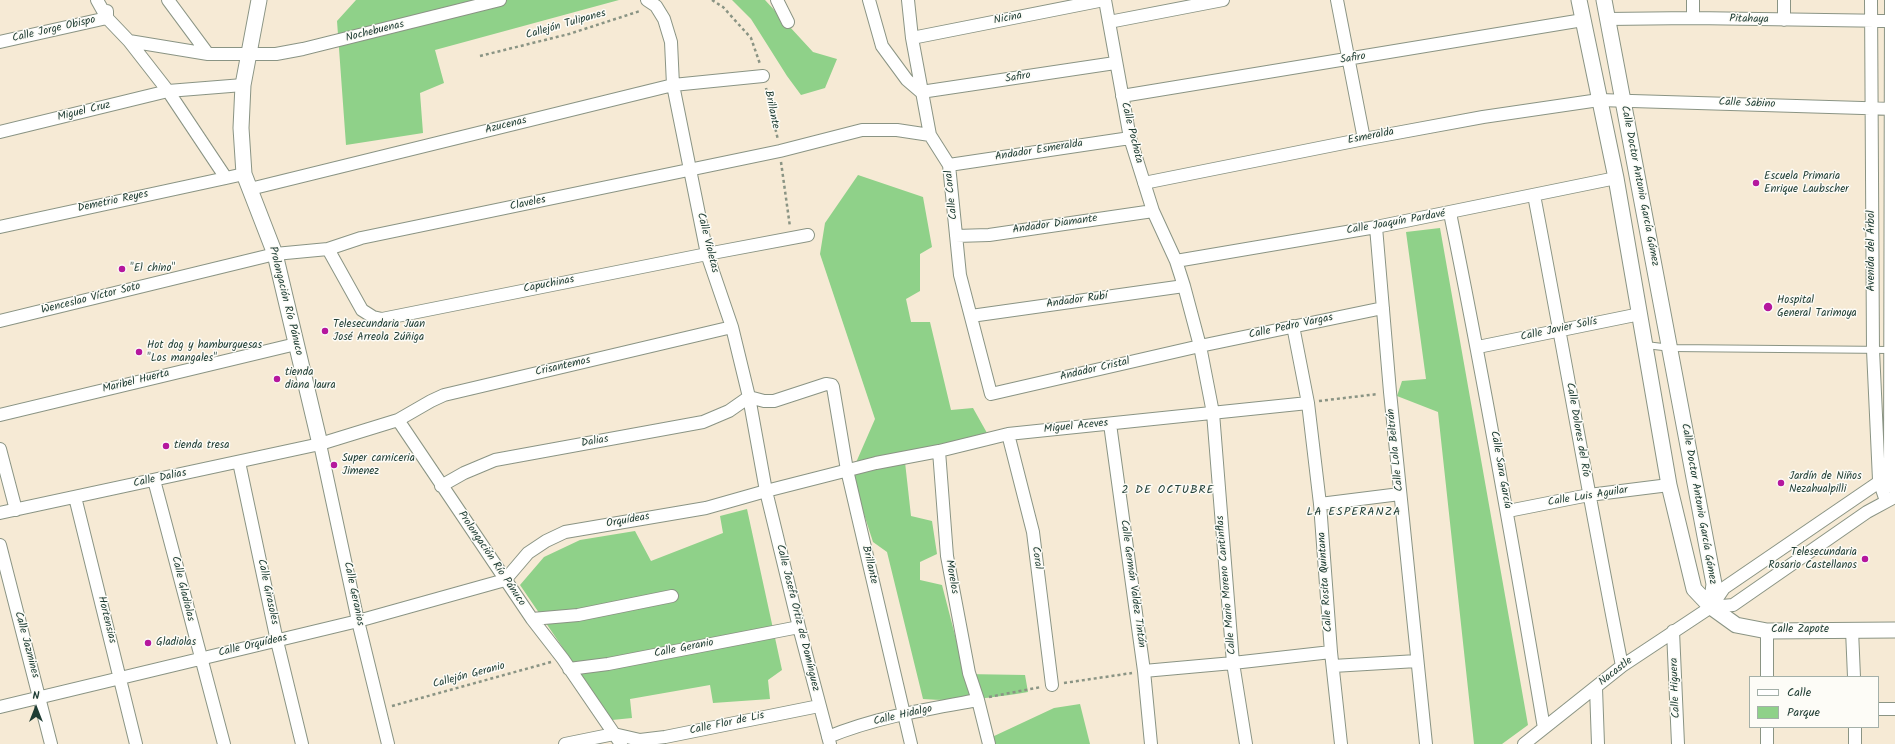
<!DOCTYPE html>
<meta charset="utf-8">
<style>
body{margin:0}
#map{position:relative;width:1895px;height:744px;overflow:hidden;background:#f6ead5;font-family:Kalam,sans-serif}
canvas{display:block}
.legend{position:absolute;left:1749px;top:676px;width:130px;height:52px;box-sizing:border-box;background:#fdfcf7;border:1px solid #a4b0a9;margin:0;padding:5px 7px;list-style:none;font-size:12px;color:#1f3d34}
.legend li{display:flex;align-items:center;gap:8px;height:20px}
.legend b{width:20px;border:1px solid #a4b0a9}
.north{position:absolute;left:16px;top:688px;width:40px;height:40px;-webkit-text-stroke:3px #fdfcf7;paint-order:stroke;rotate:0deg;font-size:11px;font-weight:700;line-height:16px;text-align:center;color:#1f3d34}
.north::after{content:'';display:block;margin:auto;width:14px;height:18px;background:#1f3d34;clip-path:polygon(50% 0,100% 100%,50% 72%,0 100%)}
</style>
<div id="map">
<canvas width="1895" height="744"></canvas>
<ul class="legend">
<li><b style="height:5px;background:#fff"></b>Calle</li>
<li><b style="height:11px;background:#8fd189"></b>Parque</li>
</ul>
<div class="north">N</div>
</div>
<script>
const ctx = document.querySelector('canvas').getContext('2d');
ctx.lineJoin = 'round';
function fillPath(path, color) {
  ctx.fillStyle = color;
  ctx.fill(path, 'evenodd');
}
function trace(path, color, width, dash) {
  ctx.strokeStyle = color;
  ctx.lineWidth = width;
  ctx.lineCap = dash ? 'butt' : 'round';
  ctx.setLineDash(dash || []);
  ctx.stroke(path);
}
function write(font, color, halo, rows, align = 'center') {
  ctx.font = font + ' Kalam,sans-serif';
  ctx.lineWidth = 3;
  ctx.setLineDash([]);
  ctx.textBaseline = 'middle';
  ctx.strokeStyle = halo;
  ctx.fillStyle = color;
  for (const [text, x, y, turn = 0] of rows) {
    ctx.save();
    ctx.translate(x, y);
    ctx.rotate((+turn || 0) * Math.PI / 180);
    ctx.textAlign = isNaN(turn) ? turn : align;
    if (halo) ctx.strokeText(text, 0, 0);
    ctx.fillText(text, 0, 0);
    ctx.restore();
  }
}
const green = new Path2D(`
 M356,0H619L435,50L444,83L420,93L423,133L346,145L337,21Z
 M732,0H765L813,52L837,59L825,88L801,95L787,76L751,19Z
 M858,175L923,197L932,247L920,254V291L906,299L911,322H930L951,410L973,408L987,433L904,453L911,516L932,521L937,554L920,562V580L942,585L965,674L1025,675L1028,692C992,698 959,702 923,699L887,552L873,542L851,474L875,419L820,254L825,223Z
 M1440,228L1528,725L1502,744H1474L1438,412L1397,396L1402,381L1426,379L1406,232Z
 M747,509L782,670L768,680L770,699L713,703L710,685L630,699L632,718L612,720L520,585L544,557L580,540L635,531L651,561L723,533L720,516Z
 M1080,704L1090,744H993L992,737L1054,708Z`);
const path = new Path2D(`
 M712,0L723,7L751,38L760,64
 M480,56L569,34L640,11
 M766,88L778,140
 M781,162L790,227
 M1319,401L1378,394
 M1064,683L1132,673
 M989,697L1041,687
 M392,706L551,662`);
const service = new Path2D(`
 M1646,345L1671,348L1890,350`);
const minor = new Path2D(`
 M97,0L107,18L129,41L168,91L226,178L244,174
 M168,0L208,54
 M647,0L656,6L664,19L671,42L673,85L707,254L732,327L749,397L766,491L799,627L830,744
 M777,0L788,22
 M869,0L882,46L907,80L921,92L1115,63
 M908,0L912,38L930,135L949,165L960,275L991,394L1200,346L1383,308
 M1105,0L1130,138L1153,211L1176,261L1184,286L1200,346L1213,413L1233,663L1246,744
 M1337,0L1364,139
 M1693,0V18
 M1784,0V20
 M1871,0L1873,350L1879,480L1886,501
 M1891,0L1890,476L1895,490
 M1607,19L1693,18L1891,21
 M1109,22L1223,0
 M912,38L1104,0
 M129,41L208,54H276L303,49L500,0
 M0,42L107,18V11
 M1122,96L1583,20
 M0,132L168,91L243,85
 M949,165L1130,138
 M1144,183L1364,139L1483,117L1599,100L1895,109
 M250,189L673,85L763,76
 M1534,195C1564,352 1591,509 1622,666
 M1450,213C1485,384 1515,556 1544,728
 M0,227L226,178
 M1376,227L1390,392L1426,744
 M956,236L989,235L1153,211
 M328,249L362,310L373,317L382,319L707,254L808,235
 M1176,261L1376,227L1616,178
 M971,316L1184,286
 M0,321L275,254L328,249L361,238L780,151L862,130H897L930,135
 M1293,326L1308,403L1320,504L1331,652L1341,744
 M1478,347L1640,314
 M0,415L296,344
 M398,420L532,619L563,659L621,744
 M1110,424L1144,671L1151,744
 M1008,434L1033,532L1052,685
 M320,444L358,621L388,744
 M0,449L16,510
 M939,451L947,556L969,673L978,700L989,744
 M239,462L277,641L302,744
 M154,480L224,744
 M441,486L464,473L495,460L703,422L729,411L749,397L764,401H774L826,384L832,385L833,387L847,470L911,744
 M75,497L136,744
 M1320,504L1400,494
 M1508,511L1589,495L1669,485
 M0,513L320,444L398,420L431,401L444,395L732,327
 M0,545L51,744
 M1711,607L1733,605L1867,512L1893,498
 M532,619L578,615L672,596
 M1852,630L1854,677
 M1673,631L1678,744
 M1767,631V677
 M1333,666L1417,661
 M569,669L608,664L799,627
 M1144,671L1233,663L1331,652
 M1596,688L1598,744
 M0,707L358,621L505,580L528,553L546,541L565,532L706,508L766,491L876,463L939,451L1008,434L1308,403
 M1878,709H1895
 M1767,727V744
 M828,737C876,717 928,709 978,700
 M565,744L614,734L640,740L665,737L819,706
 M1524,744L1622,666L1711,607L1724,588L1885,478
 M1855,744V727`);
const tertiary = new Path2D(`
 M259,0L243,85L241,128L244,174L275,254L320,444
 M1579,0L1616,178L1669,485L1694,589L1711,607L1736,625L1767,631L1895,630
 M1604,0L1714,584L1711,607`);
const markers = [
 [1756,183,4,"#b5179e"],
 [122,269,4,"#b5179e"],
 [1768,307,5,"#b5179e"],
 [325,331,4,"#b5179e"],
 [139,352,4,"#b5179e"],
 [277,379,4,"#b5179e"],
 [166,446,4,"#b5179e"],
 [334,465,4,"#b5179e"],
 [1781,483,4,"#b5179e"],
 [1865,559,4,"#b5179e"],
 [148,643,4,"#b5179e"]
];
const streetNames = [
 ["Nicina",1008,19,-11],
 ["Pitahaya",1749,20,1],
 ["Callejón Tulipanes",566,25,-16],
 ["Calle Jorge Obispo",54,30,-13],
 ["Nochebuenas",375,32,-14],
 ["Safiro",1353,59,-9],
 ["Safiro",1018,78,-9],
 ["Calle Sabino",1747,104,2],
 ["Brillante",771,110,78],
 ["Miguel Cruz",84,112,-14],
 ["Azucenas",506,126,-14],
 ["Calle Pochota",1131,133,76],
 ["Esmeralda",1371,137,-11],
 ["Andador Esmeralda",1039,151,-9],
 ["Calle Doctor Antonio García Gómez",1639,186,79],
 ["Calle Coral",952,195,-96],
 ["Demetrio Reyes",113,202,-12],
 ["Claveles",528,204,-12],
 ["Calle Joaquín Pardavé",1396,223,-10],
 ["Andador Diamante",1055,225,-8],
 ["Calle Violetas",707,243,76],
 ["Avenida del Árbol",1872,251,-90],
 ["Capuchinas",549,285,-11],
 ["Wenceslao Víctor Soto",91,299,-14],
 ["Prolongación Río Pánuco",285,301,76],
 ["Andador Rubí",1077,301,-8],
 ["Calle Pedro Vargas",1291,327,-12],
 ["Calle Javier Solís",1559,330,-12],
 ["Crisantemos",563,367,-13],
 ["Andador Cristal",1095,370,-13],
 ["Maribel Huerta",136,382,-14],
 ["Miguel Aceves",1076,427,-6],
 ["Calle Dolores del Río",1577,430,80],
 ["Dalias",595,442,-10],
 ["Calle Lola Beltrán",1396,450,-96],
 ["Calle Sara García",1500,470,80],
 ["Calle Dalias",160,479,-12],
 ["Calle Luis Aguilar",1588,497,-9],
 ["Calle Doctor Antonio García Gómez",1698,504,80],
 ["Orquídeas",628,521,-10],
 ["Coral",1036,558,83],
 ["Prolongación Río Pánuco",491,559,56],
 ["Brillante",869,565,77],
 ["Morelos",951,577,80],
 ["Calle Rosita Quintana",1326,582,-94],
 ["Calle Germán Valdez Tintán",1132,584,82],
 ["Calle Mario Moreno Cantinflas",1227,585,-95],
 ["Calle Gladiolas",182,589,76],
 ["Calle Girasoles",267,592,78],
 ["Calle Geranios",353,594,78],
 ["Calle Josefa Ortiz de Domínguez",797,618,76],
 ["Hortensias",106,620,76],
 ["Calle Zapote",1800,630],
 ["Calle Jazmines",26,645,75],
 ["Calle Orquídeas",253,646,-13],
 ["Calle Geranio",684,649,-11],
 ["Nacastle",1616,672,-38],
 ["Callejón Geranio",469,676,-15],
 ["Calle Higuera",1676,688,-92],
 ["Calle Hidalgo",903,716,-13],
 ["Calle Flor de Lis",727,724,-12]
];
const poiNames = [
 ["Escuela Primaria",1764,177],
 ["Enrique Laubscher",1764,190],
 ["\"El chino\"",130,269],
 ["Hospital",1777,301],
 ["General Tarimoya",1777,314],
 ["Telesecundaria Juan",333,325],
 ["José Arreola Zúñiga",333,338],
 ["Hot dog y hamburguesas",147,346],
 ["\"Los mangales\"",147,359],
 ["tienda",285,373],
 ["diana laura",285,386],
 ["tienda tresa",174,446],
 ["Super carniceria",342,459],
 ["Jimenez",342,472],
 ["Jardín de Niños",1789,477],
 ["Nezahualpilli",1789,490],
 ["Telesecundaria",1857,553,"right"],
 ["Rosario Castellanos",1857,566,"right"],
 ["Gladiolas",156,643]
];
const neighbourhoodNames = [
 ["2 DE OCTUBRE",1168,491],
 ["LA ESPERANZA",1354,513]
];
fillPath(green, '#8fd189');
trace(service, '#8a9484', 8);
trace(minor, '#8a9484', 14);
trace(tertiary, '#8a9484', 17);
trace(path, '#8a9484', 2.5, [3, 3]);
trace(service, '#fff', 6);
trace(minor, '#fff', 12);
trace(tertiary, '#fff', 15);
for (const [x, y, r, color] of markers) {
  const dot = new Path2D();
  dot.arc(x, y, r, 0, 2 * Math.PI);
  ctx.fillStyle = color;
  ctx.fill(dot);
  trace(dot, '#fdfcf7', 1.5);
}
write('11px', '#1f3d34', '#fdfcf7', streetNames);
write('11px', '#1f3d34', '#fdfcf7', poiNames, 'left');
ctx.letterSpacing = '1px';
write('12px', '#1f3d34', '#fdfcf7', neighbourhoodNames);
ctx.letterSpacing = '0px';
</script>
